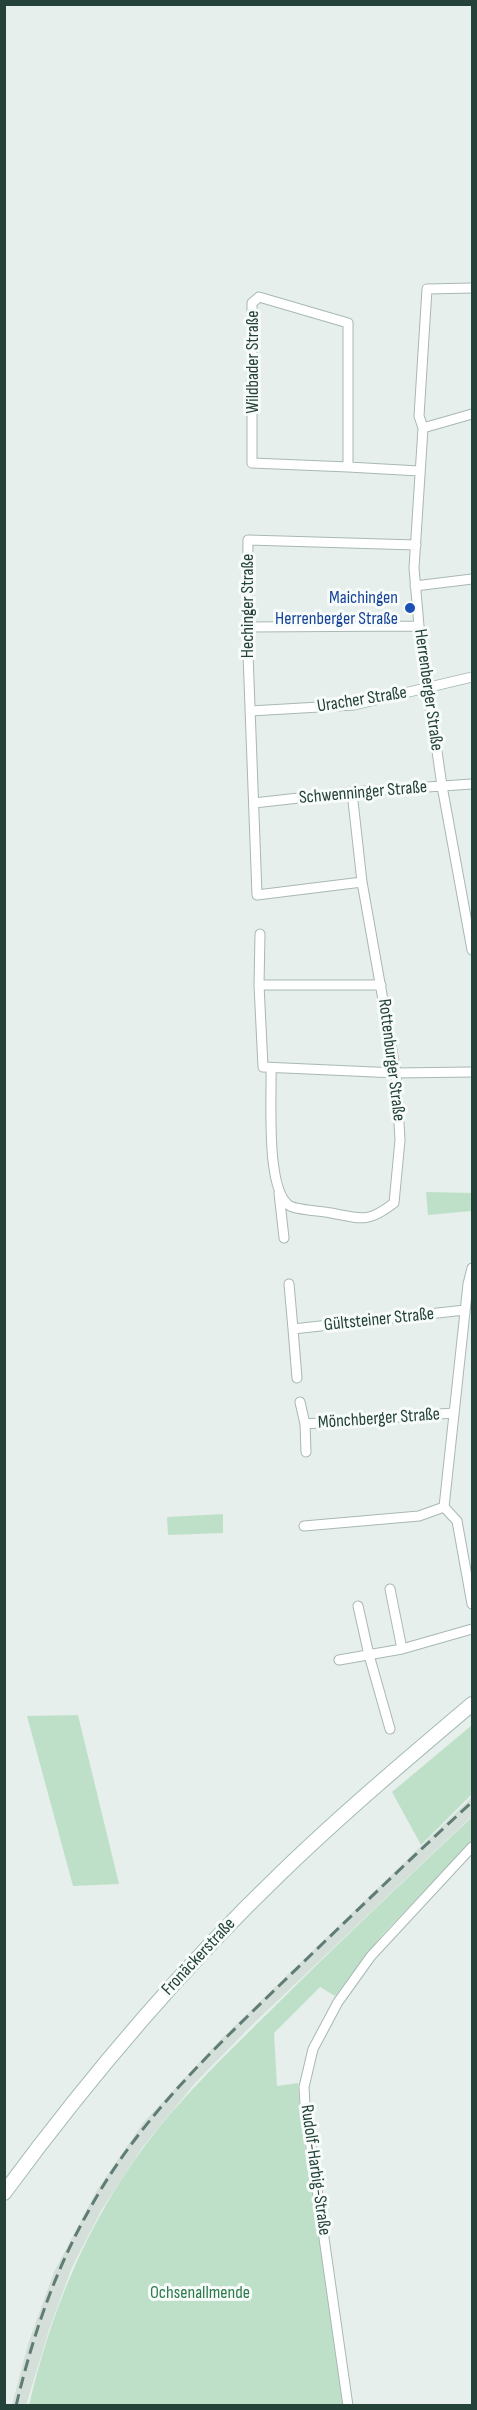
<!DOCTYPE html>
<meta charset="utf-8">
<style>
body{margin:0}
#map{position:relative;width:477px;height:2410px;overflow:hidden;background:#e6efeb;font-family:"Sofia Sans Condensed",sans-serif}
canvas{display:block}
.frame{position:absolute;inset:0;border:6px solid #24423a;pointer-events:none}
</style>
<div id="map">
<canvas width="477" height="2410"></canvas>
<div class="frame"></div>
</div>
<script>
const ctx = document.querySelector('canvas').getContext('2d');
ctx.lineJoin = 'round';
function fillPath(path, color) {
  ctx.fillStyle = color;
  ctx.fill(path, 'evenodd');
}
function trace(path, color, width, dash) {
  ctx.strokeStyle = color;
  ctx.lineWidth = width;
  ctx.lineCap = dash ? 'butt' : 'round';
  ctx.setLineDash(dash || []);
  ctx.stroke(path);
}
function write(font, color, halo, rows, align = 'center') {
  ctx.font = font + ' "Sofia Sans Condensed",sans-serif';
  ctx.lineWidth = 6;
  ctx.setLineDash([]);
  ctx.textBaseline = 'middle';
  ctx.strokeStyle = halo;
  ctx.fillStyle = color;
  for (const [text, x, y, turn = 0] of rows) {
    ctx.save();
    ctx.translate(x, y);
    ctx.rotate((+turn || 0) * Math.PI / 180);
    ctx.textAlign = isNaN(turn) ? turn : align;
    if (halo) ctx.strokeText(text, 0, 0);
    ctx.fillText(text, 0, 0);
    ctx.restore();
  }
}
const built = new Path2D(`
 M472,1797V1816L253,2024L195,2083L142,2148L101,2211L72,2267L49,2330L26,2405H12L28,2344L54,2272L97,2190L143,2123L218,2042Z`);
const green = new Path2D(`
 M426,1192L472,1193V1211L428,1215Z
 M223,1514V1533L168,1535L167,1517Z
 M78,1715L119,1884L73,1886L27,1716Z
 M472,1725V1794L421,1845L392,1792Z
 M472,1817V1841L383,1934L335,1996L320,1987L274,2033L277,2086L298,2083L300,2115L345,2405L29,2406C50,2313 87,2224 144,2147C180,2098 224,2057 267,2014C334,1947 403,1882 472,1817Z`);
const street = new Path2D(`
 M472,288L427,289L419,416L423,428L414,568L419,626L442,786L472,950
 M259,297L348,323V467L252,463V303Z
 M423,428L472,414
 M348,467L419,471
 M415,586L472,579
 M247,627L419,626
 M250,711L354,705L472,677
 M254,803L352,792L472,784
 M362,882L257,895L247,627L248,540L416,545
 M259,985L260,934
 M381,985H259L263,1067L396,1073L472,1072
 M271,1068C272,1096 265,1191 290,1206C298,1210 321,1211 331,1213C362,1219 368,1223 394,1203L400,1140L396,1073L362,882L352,792
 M279,1193L284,1238
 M289,1284L293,1329L465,1310
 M293,1329L297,1378
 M300,1402L305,1424L306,1452
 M305,1424L453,1413
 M444,1507L457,1521L472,1604
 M304,1526L419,1516L444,1507L468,1284L472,1268
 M390,1589L402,1649
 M358,1606L369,1655L390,1729
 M339,1660L402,1649L472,1629
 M348,2406L305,2105L304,2087L313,2049L338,2002L371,1956L472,1847`);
const secondary = new Path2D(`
 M4,2193C88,2079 179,1971 281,1873C342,1814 407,1759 472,1704`);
const rail = new Path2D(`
 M16,2406C33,2334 56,2267 93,2203C142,2116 214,2049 285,1980C347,1920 409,1860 472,1802`);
const markers = [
 [410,608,6,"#1a4fb4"]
];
const streetNames = [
 ["Wildbader Straße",253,362,-90],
 ["Hechinger Straße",248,606,-90],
 ["Herrenberger Straße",428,690,82],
 ["Uracher Straße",362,700,-9],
 ["Schwenninger Straße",363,793,-5],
 ["Rottenburger Straße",391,1060,83],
 ["Gültsteiner Straße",379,1320,-6],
 ["Mönchberger Straße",379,1419,-4],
 ["Fronäckerstraße",199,1957,-47],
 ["Rudolf-Harbig-Straße",315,2170,82]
];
const transitNames = [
 ["Maichingen",398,598],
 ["Herrenberger Straße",398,619]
];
const parkNames = [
 ["Ochsenallmende",200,2293]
];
fillPath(built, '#d4dfda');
fillPath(green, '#bfe0c8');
trace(street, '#a8b8b2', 11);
trace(secondary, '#a4bbb3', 16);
trace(street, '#fff', 9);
trace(secondary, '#fff', 14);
trace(rail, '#5f7d75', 3, [12, 6]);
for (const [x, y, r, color] of markers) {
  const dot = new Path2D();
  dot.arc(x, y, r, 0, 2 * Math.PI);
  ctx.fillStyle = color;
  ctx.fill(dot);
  trace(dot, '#f7fbf9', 2);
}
write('18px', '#24423a', '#f7fbf9', streetNames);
write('18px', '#164399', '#f7fbf9', transitNames, 'right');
write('18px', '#2d7a4b', '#f7fbf9', parkNames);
</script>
